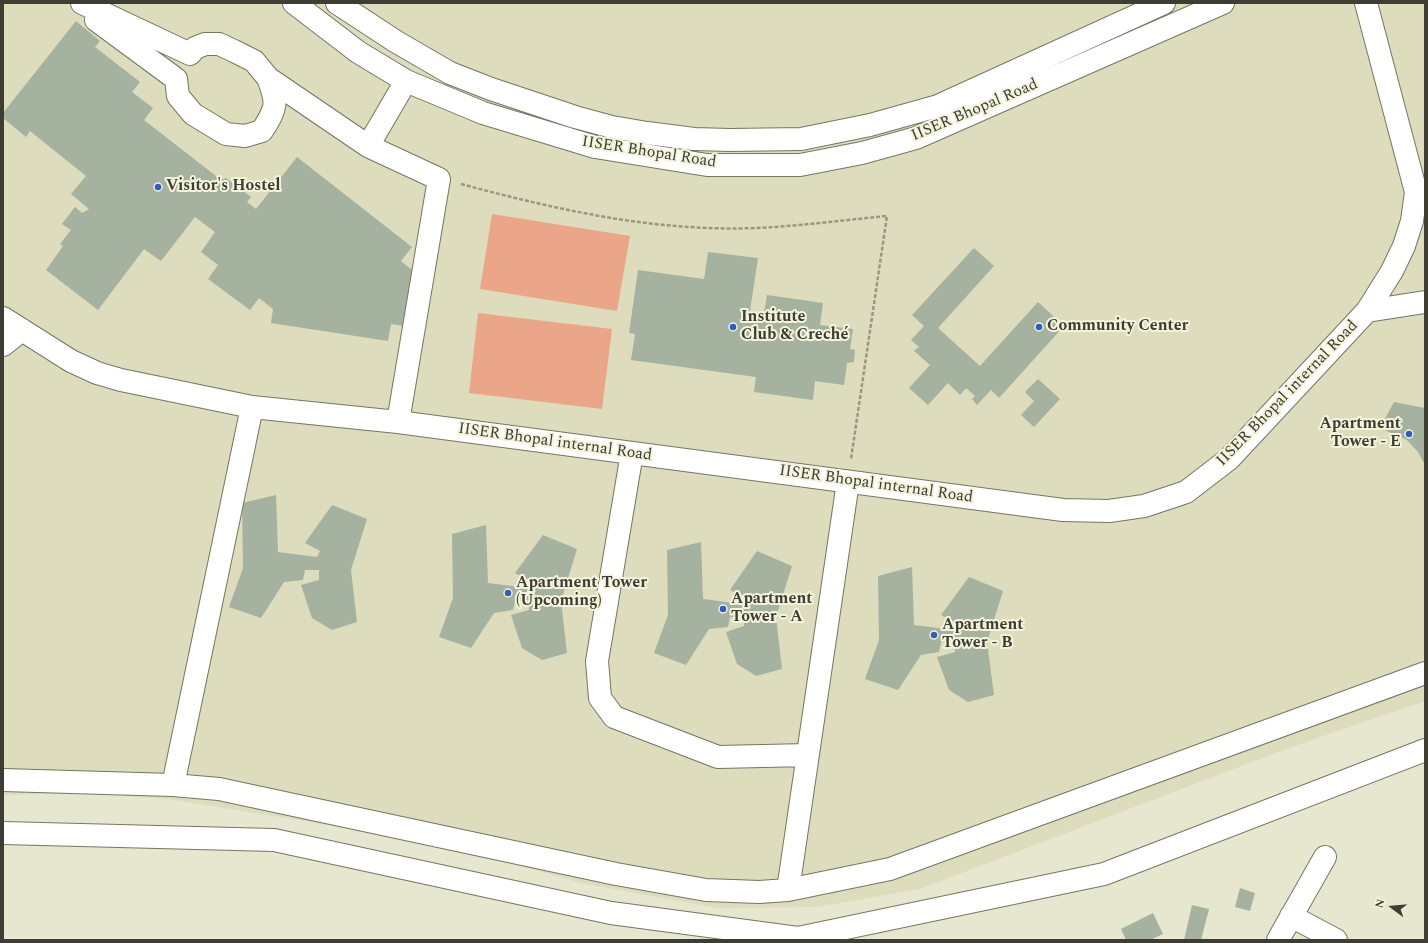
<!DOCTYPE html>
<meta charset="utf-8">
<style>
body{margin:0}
#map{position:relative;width:1428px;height:943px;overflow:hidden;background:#e7e7cf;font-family:Spectral,serif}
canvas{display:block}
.frame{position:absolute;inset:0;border:4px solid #3e3d34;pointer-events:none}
.north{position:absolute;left:1372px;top:887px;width:40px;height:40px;-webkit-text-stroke:3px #f4f4dc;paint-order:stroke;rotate:286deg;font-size:11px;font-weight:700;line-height:16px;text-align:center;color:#3e3d34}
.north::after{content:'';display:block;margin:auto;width:14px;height:18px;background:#3e3d34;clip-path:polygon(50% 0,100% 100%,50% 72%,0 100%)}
</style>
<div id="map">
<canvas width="1428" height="943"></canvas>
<div class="frame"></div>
<div class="north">N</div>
</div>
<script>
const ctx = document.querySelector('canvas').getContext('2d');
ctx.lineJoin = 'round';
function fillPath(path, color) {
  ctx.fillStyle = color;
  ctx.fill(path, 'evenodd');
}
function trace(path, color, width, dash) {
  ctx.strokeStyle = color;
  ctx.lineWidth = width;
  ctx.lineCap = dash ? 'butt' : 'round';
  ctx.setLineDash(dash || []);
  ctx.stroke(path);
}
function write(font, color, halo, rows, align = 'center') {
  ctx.font = font + ' Spectral,serif';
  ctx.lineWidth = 4;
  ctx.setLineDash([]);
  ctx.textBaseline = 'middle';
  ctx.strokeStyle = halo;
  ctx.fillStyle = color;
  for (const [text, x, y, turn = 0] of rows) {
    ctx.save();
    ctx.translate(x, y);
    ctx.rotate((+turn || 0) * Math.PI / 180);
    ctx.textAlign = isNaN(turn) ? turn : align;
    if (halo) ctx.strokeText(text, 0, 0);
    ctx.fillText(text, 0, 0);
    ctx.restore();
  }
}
const built = new Path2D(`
 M3,3H1425V701L1286,749L920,889L817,907L717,908L581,883L440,843L168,799L79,793L3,795Z`);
const green = new Path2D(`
 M492,214L630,236L617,311L480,289Z
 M478,313L612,329L602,409L469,393Z`);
const building = new Path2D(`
 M76,21L100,41L95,47L140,82L132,92L153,108L144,120L221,180L226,178L251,197L247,202L256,209L297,157L412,247L401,261L412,270L411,307L406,306L403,326L391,324L388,341L271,323L273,309L259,298L250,310L208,279L218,265L201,252L215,232L195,217L161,261L144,249L98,310L46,270L63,246L60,244L71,230L62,224L75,207L82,213L89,209L71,194L86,176L30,131L26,137L3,118V113Z
 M974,248L994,266L938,328L980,366L1038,302L1064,326L999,398L991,390L977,405L972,399L975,396L966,388L960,395L948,383L928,405L909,388L930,365L914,351L919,347L911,340L924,326L912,315Z
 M708,252L758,258L750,311L764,313L767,295L823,303L820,325L853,329L850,349L855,350L854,362L847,363L844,385L815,381L813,400L754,392L756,377L631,360L635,334L629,333L638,270L704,279Z
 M1038,379L1060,399L1034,427L1021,415L1034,401L1025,392Z
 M1394,402L1425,408V465L1418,452L1407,440L1380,428Z
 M276,495L278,552L317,557L320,551L305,543L332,505L367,519L351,570L357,622L332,630L312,618L301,585L319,580V570H305L303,580L284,582L261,618L229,607L243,568L242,503Z
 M486,525L488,583L527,588L530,581L515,573L543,535L577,549L561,601L567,653L542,660L522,648L511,615L529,610V600L515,601L513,610L494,613L471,648L439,637L453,598L452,534Z
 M701,542L703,599L742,604L745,597L730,590L757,551L792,566L776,617L782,669L756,676L737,664L726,632L744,626V616L730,617L728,627L709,629L686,665L654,653L668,615L667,550Z
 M912,567L914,625L953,630L956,623L941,615L969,577L1003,591L987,642L994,695L968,702L949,690L937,657L955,652V642H941L939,652L921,655L898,690L865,679L879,640L878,576Z
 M1240,888L1255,893L1250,911L1235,907Z
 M1192,905L1209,909L1201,940H1184Z
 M1153,913L1163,934L1150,940H1126L1121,929Z`);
const path = new Path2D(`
 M461,184C558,210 655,232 757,228C800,226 844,220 887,216L851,459`);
const minor = new Path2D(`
 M82,3L190,54L195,48L205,44H219L234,51L254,61L268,78L368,146L439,179L398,422
 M294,3L358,52L406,81L483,113L595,147L707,165H800L862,153L916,138L1223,3
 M337,3L395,41L450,73L491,89L575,117L612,127L647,133L694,139L730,140L801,139L870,125L938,106L1164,3
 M96,20L176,79L178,96L193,114L226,134L245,136L262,131C277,107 278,104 268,78
 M368,146L406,81
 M1367,311L1425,302
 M3,318L71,361L97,373L121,380L252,407L398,422L1063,510L1109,511L1144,506L1186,492L1229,459L1367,311L1392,271L1404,246L1412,221L1416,192L1366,3
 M3,345L22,330
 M632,453L597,661L600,698L614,717L718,757L808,755
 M3,780L173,785L219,789L616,874L706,890L759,892L788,890L890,869L1425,673
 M173,785L252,407
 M3,833L274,840L611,913L798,938L1104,874L1425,750
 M788,890L848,482
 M1291,916L1336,940
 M1278,940L1325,857`);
const markers = [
 [158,187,4,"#2e5bca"],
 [733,327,4,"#2e5bca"],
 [1039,327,4,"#2e5bca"],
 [1409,434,4,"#2e5bca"],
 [508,593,4,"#2e5bca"],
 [723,609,4,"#2e5bca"],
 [934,635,4,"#2e5bca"]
];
const streetNames = [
 ["IISER Bhopal Road",975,111,-23],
 ["IISER Bhopal Road",649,153,9],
 ["IISER Bhopal internal Road",1288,394,-46],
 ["IISER Bhopal internal Road",555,443,8],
 ["IISER Bhopal internal Road",876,485,8]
];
const poiNames = [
 ["Visitor's Hostel",166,187],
 ["Institute",741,318],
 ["Club & Creché",741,336],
 ["Community Center",1047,327],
 ["Apartment",1401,425,"right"],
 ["Tower - E",1401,443,"right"],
 ["Apartment Tower",516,584],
 ["(Upcoming)",516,602],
 ["Apartment",731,600],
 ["Tower - A",731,618],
 ["Apartment",942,626],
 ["Tower - B",942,644]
];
fillPath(built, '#dddcbd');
fillPath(green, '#eba68a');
fillPath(building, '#a4b29f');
trace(minor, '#767661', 24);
trace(path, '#979786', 2.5, [4, 2]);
trace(minor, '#fff', 22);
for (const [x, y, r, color] of markers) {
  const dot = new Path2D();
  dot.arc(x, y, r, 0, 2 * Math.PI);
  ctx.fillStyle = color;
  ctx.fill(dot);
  trace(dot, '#f4f4dc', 1.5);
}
write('16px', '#3e3d34', '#f4f4dc', streetNames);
write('bold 16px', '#3e3d34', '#f4f4dc', poiNames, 'left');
</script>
